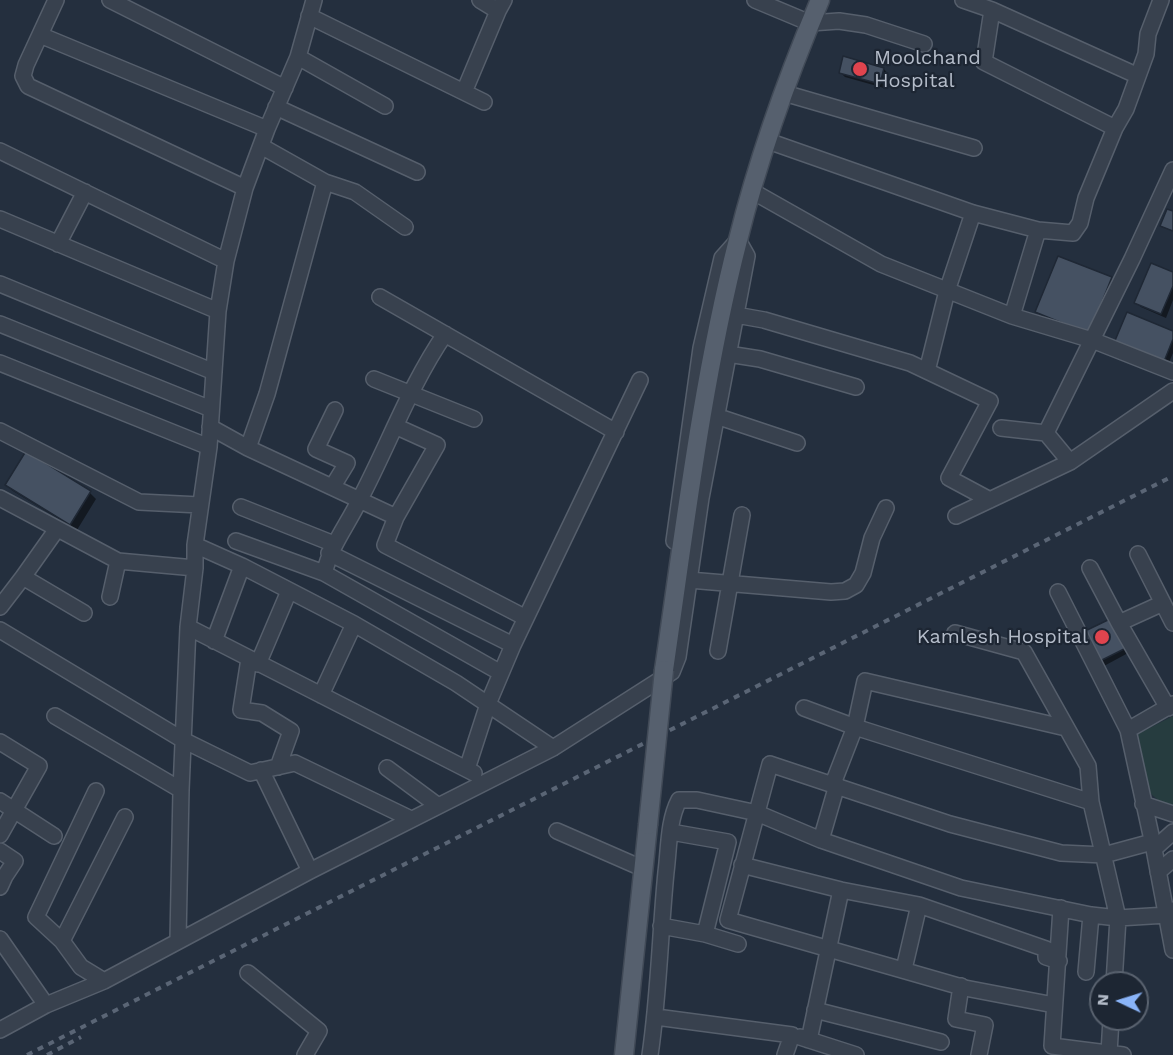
<!DOCTYPE html>
<style>
body{margin:0}
#map{position:relative;width:1173px;height:1055px;overflow:hidden;background:#242f3e;font-family:"Work Sans",sans-serif}
canvas{display:block}
.north{position:absolute;left:1089px;top:971px;width:60px;height:60px;box-sizing:border-box;background:#1d2633;border:2px solid #59626f;border-radius:50%;rotate:274deg;font-size:16px;font-weight:700;line-height:24px;text-align:center;color:#b4bcc9}
.north::after{content:'';display:block;margin:auto;width:21px;height:27px;background:#8ab4f8;clip-path:polygon(50% 0,100% 100%,50% 72%,0 100%)}
</style>
<div id="map">
<canvas width="1173" height="1055"></canvas>
<div class="north">N</div>
</div>
<script>
const ctx = document.querySelector('canvas').getContext('2d');
ctx.lineJoin = 'round';
function fillPath(path, color) {
  ctx.fillStyle = color;
  ctx.fill(path, 'evenodd');
}
function trace(path, color, width, dash) {
  ctx.strokeStyle = color;
  ctx.lineWidth = width;
  ctx.lineCap = dash ? 'butt' : 'round';
  ctx.setLineDash(dash || []);
  ctx.stroke(path);
}
function write(font, color, halo, rows, align = 'center') {
  ctx.font = font + ' "Work Sans",sans-serif';
  ctx.lineWidth = 4.5;
  ctx.setLineDash([]);
  ctx.textBaseline = 'middle';
  ctx.strokeStyle = halo;
  ctx.fillStyle = color;
  for (const [text, x, y, turn = 0] of rows) {
    ctx.save();
    ctx.translate(x, y);
    ctx.rotate((+turn || 0) * Math.PI / 180);
    ctx.textAlign = isNaN(turn) ? turn : align;
    if (halo) ctx.strokeText(text, 0, 0);
    ctx.fillText(text, 0, 0);
    ctx.restore();
  }
}
const green = new Path2D(`
 M1173,716V805L1159,801L1149,792L1138,734Z`);
const shadow = new Path2D(`
 M884,69L888,74L884,88L845,77L840,72Z
 M1173,274V300L1166,318L1141,307L1136,303Z
 M1111,279L1117,285L1095,339L1043,318L1037,311Z
 M1173,333V353L1167,367L1120,348Z
 M26,453L90,493L96,499L77,530L13,491L7,485Z
 M1116,624L1130,652L1104,666L1099,661Z`);
const building = new Path2D(`
 M843,56L884,68L880,84L839,73Z
 M1167,209L1173,211V231L1160,226Z
 M1058,256L1112,277L1089,334L1035,312Z
 M1151,263L1173,272V286L1161,314L1134,303Z
 M1127,312L1173,331V339L1163,364L1114,343Z
 M26,451L91,491L70,525L5,485Z
 M1112,618L1126,648L1098,662L1083,632Z`);
const minor = new Path2D(`
 M56,0L26,65L23,76L28,86L245,188
 M110,0L285,88
 M480,0L498,11L504,0
 M755,0L810,23L839,21L866,25L924,44
 M963,0L992,10L1136,75
 M992,10L984,62L1115,128
 M309,16L484,102
 M40,35L267,129
 M298,57L385,106
 M464,92L498,11
 M784,93L974,148
 M276,107L417,172
 M768,141L973,213L1038,230L1073,233L1080,223L1086,198L1115,128L1126,109L1146,54L1148,34L1161,0
 M0,151L226,261
 M325,182L355,192L405,227
 M752,191L881,264L1012,316L1092,340L1173,372
 M0,219L218,311
 M58,244L85,192
 M0,284L214,372
 M380,297L616,432
 M736,315L764,320L910,363L990,401L949,478L990,500
 M1012,316L1038,230
 M0,324L211,409
 M728,354L760,359L856,387
 M0,363L209,447
 M927,371L947,291L973,213
 M374,379L474,419
 M716,416L797,443
 M210,427L248,448L396,517L437,445L395,426
 M1001,428L1046,433L1070,462
 M0,431L139,502L200,505
 M1046,433L1132,259L1173,170
 M248,448L267,394L325,182L261,146
 M333,486L347,463L316,449L335,410
 M0,498L118,561L195,568
 M241,507L334,544
 M956,516L1070,462L1173,391
 M396,517L385,545L526,618
 M236,541L324,573L501,673
 M195,545L242,566L354,624L456,683L553,748
 M329,553L513,645
 M1138,554L1173,623
 M1090,568L1119,623L1168,708
 M324,573C332,543 347,526 360,499C389,444 410,385 445,334
 M23,577L57,529
 M689,580L831,592L845,591L856,585L863,573L872,538L886,508
 M1058,592L1128,730
 M110,597L118,561
 M0,607L23,577L84,613
 M1119,623L1163,603
 M188,627L474,773
 M0,630L183,740L250,773L295,763L411,819
 M955,633L1024,652L1088,766L1091,802L1118,918L1114,983
 M214,641L242,566
 M718,651L742,515
 M249,659L241,710L262,713L291,731L278,767
 M258,664L289,591
 M321,695L354,624
 M1173,704L1128,730L1154,849L1173,950
 M804,708L855,727L1091,802
 M55,716L181,790
 M0,742L39,766L0,835
 M387,768L437,805
 M467,769L488,704L513,645L640,380
 M261,770L310,871
 M96,791L36,917L62,941L81,967L104,981
 M0,801L54,836
 M1143,804L1173,814
 M557,831L644,869
 M671,832L728,842L705,934
 M821,840L837,785L834,781L855,727L865,681L1066,728
 M1154,849L1173,832
 M0,851L15,861L5,876L0,887
 M742,865L841,890L919,905L1046,949V957L1059,961
 M1158,872L1173,859
 M1061,908L1052,1046L1123,1055
 M661,926L705,934L738,944
 M0,939L46,1005
 M178,940L181,790L188,627L195,568V545L209,447L218,311L226,261L245,188L267,129L298,57L314,0
 M62,941L125,817
 M904,969L919,905
 M1086,972L1091,915
 M248,973L319,1031L305,1055
 M961,986L956,1019L985,1025L979,1055
 M1054,1005L965,988L728,920L770,764L950,824L1061,853L1104,855L1152,842
 M815,1010L941,1042
 M656,1017L792,1035L785,1055
 M0,1030L46,1005L104,981L310,871L553,748L672,672L678,657L701,498L747,256L738,240L722,258L701,348L674,541
 M800,1037L856,1055
 M809,1040L841,890
 M1109,1053L1111,1019
 M650,1055C659,994 660,933 666,872C669,849 668,821 679,800H697L757,813L821,840L961,888L1091,915L1118,918L1167,915L1173,910`);
const major = new Path2D(`
 M664,670C685,526 702,381 738,240C758,159 787,78 820,0
 M624,1055L648,825`);
const rail = new Path2D(`
 M27,1055L1173,476
 M47,1055L81,1037`);
const majorBridge = new Path2D(`
 M648,825L664,670`);
const markers = [
 [860,69,8,"#e0444e"],
 [1102,637,8,"#e0444e"]
];
const poiNames = [
 ["Moolchand",874,58],
 ["Hospital",874,81],
 ["Kamlesh Hospital",1088,637,"right"]
];
fillPath(green, '#263c3f');
fillPath(shadow, '#0007');
fillPath(building, '#455162');
trace(building, '#1f2835', 1.5);
trace(minor, '#565f6c', 18);
trace(major, '#414a57', 21);
trace(minor, '#38414e', 15);
trace(major, '#56606e', 18);
trace(rail, '#5a6575', 4, [6, 6]);
trace(majorBridge, '#414a57', 21, []);
trace(majorBridge, '#56606e', 18);
for (const [x, y, r, color] of markers) {
  const dot = new Path2D();
  dot.arc(x, y, r, 0, 2 * Math.PI);
  ctx.fillStyle = color;
  ctx.fill(dot);
  trace(dot, '#1d2633', 2);
}
write('20px', '#b4bcc9', '#1d2633', poiNames, 'left');
</script>
